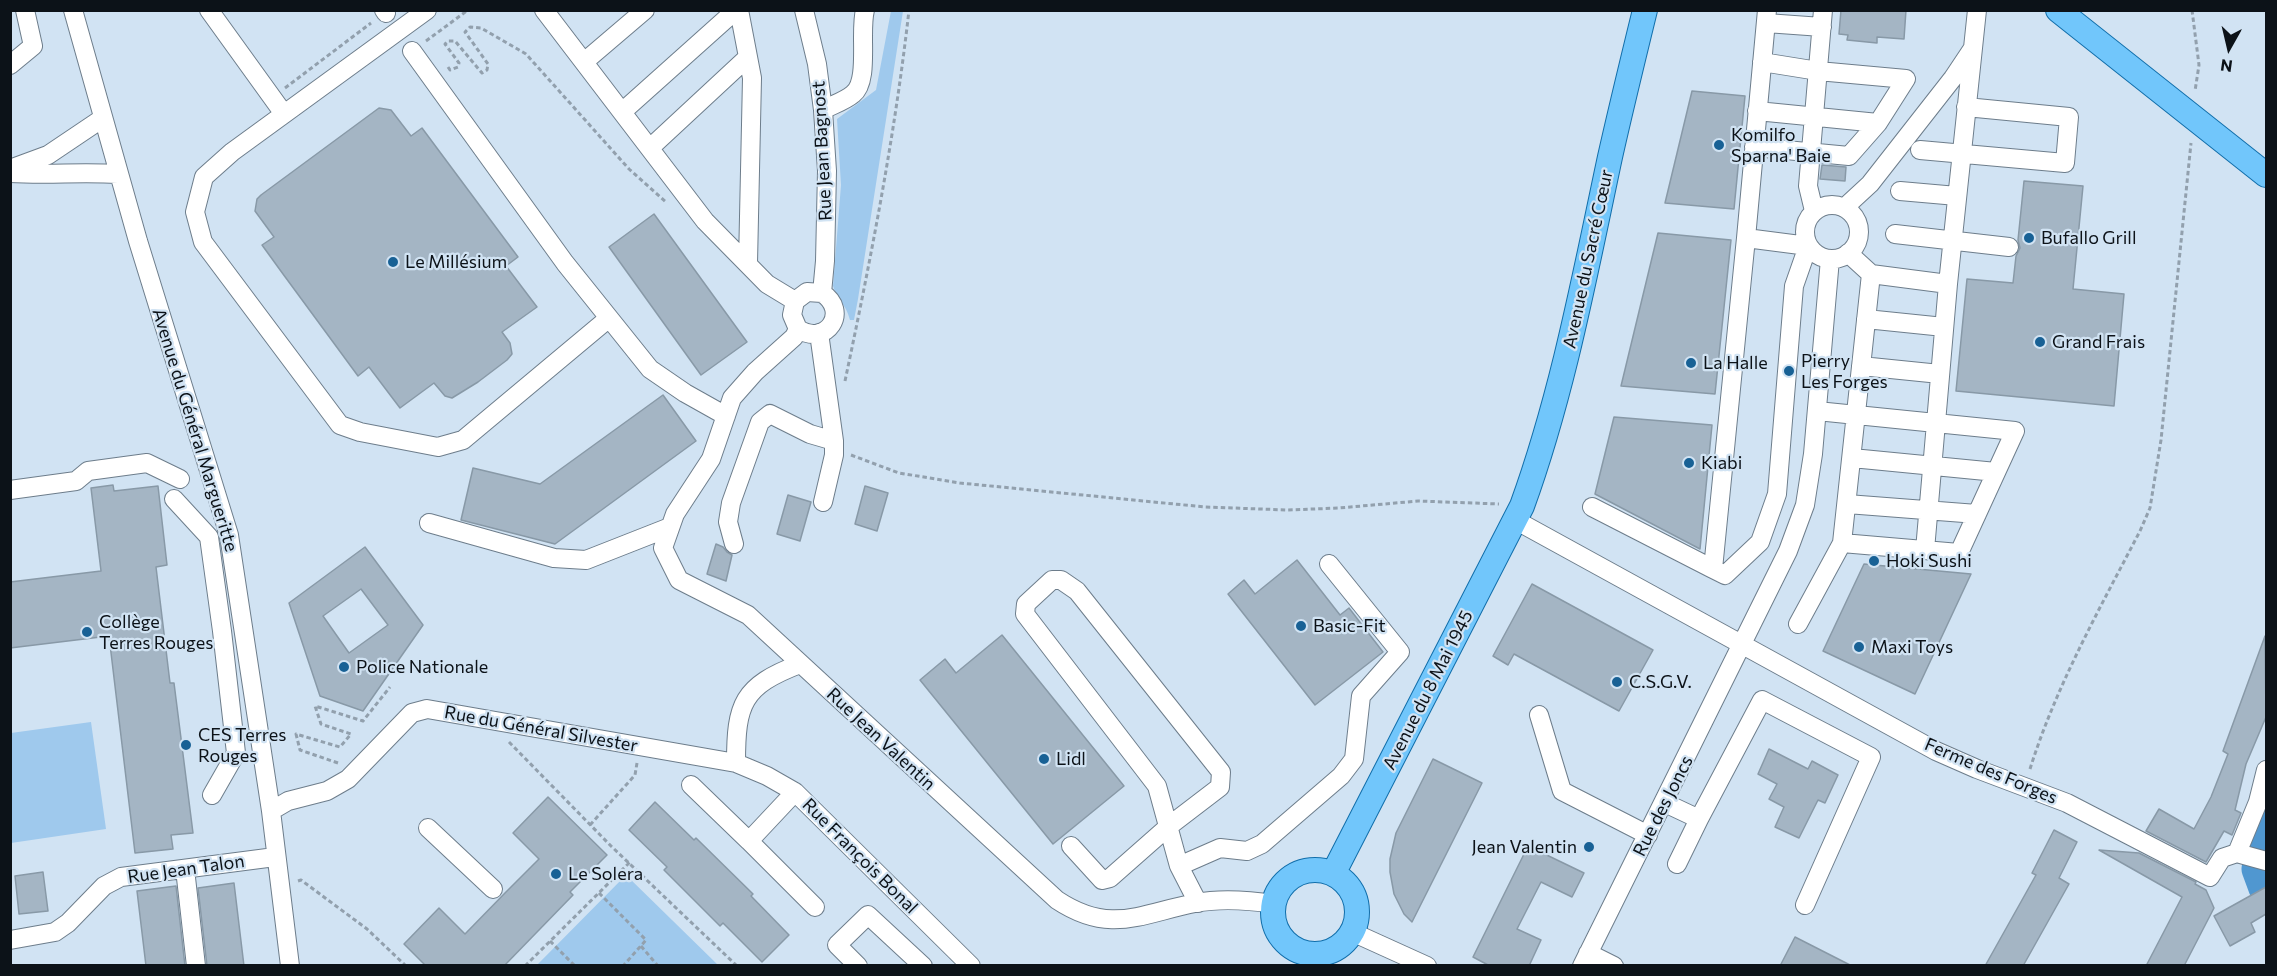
<!DOCTYPE html>
<meta charset="utf-8">
<style>
body{margin:0}
#map{position:relative;width:2277px;height:976px;overflow:hidden;background:#d1e3f3;font-family:Commissioner,sans-serif}
canvas{display:block}
.frame{position:absolute;inset:0;border:12px solid #0c1218;pointer-events:none}
.north{position:absolute;left:2199px;top:18px;width:60px;height:60px;-webkit-text-stroke:4px #d1e3f3;paint-order:stroke;rotate:188deg;font-size:16px;font-weight:700;line-height:24px;text-align:center;color:#0c1218}
.north::after{content:'';display:block;margin:auto;width:21px;height:27px;background:#0c1218;clip-path:polygon(50% 0,100% 100%,50% 72%,0 100%)}
</style>
<div id="map">
<canvas width="2277" height="976"></canvas>
<div class="frame"></div>
<div class="north">N</div>
</div>
<script>
const ctx = document.querySelector('canvas').getContext('2d');
ctx.lineJoin = 'round';
function fillPath(path, color) {
  ctx.fillStyle = color;
  ctx.fill(path, 'evenodd');
}
function trace(path, color, width, dash) {
  ctx.strokeStyle = color;
  ctx.lineWidth = width;
  ctx.lineCap = dash ? 'butt' : 'round';
  ctx.setLineDash(dash || []);
  ctx.stroke(path);
}
function write(font, color, halo, rows, align = 'center') {
  ctx.font = font + ' Commissioner,sans-serif';
  ctx.lineWidth = 4.5;
  ctx.setLineDash([]);
  ctx.textBaseline = 'middle';
  ctx.strokeStyle = halo;
  ctx.fillStyle = color;
  for (const [text, x, y, turn = 0] of rows) {
    ctx.save();
    ctx.translate(x, y);
    ctx.rotate((+turn || 0) * Math.PI / 180);
    ctx.textAlign = isNaN(turn) ? turn : align;
    if (halo) ctx.strokeText(text, 0, 0);
    ctx.fillText(text, 0, 0);
    ctx.restore();
  }
}
const green = new Path2D(`
 M891,11H903L858,299L854,320H850C846,304 838,301 833,286L841,185L837,119L876,90Z
 M91,722L106,829L11,843V733Z
 M626,875L718,965H537Z`);
const river = new Path2D(`
 M2265,888L2258,869L2266,827`);
const building = new Path2D(`
 M1841,10H1906L1904,39L1877,37V43L1847,40L1848,35L1839,34Z
 M1692,91L1745,96L1734,209L1665,203Z
 M379,108L391,110L411,136L422,128L518,257L506,266L537,307L502,332L510,343L512,354L507,360L478,382L452,398L445,396L434,383L400,408L369,367L358,376L283,274L262,245L274,237L255,211L257,199L261,195Z
 M1822,165L1846,167L1845,181L1820,179Z
 M2024,181L2083,186L2073,289L2124,294L2114,406L1956,391L1967,279L2013,283L2016,256L2020,248L2018,240Z
 M654,214L747,342L701,375L609,247Z
 M1658,233L1731,240L1715,394L1621,386Z
 M663,395L696,441L555,544L461,520L473,468L540,484Z
 M1614,417L1712,425L1700,549L1595,494Z
 M113,485L114,491L158,486L167,565L156,567L170,683H174L193,833L171,835L173,849L135,853L109,636L10,648V582L101,571L91,488Z
 M865,486L888,493L877,531L855,524Z
 M788,495L811,502L800,541L777,534Z
 M716,544L723,547L727,552L732,555L726,581L707,574Z
 M365,547L423,625L363,711L320,696L289,603ZM361,589L388,625L349,653L323,616Z
 M1297,560L1340,615L1349,608L1383,652L1315,705L1228,594L1244,580L1255,594Z
 M1864,564L1971,574L1915,694L1823,651Z
 M1532,584L1653,650L1619,711L1514,654L1508,665L1493,656Z
 M1002,635L1124,786L1053,844L920,680L945,659L956,673Z
 M2265,636L2266,717L2246,764L2235,810L2241,813L2232,835L2224,831L2206,862L2146,831L2159,809L2194,829L2211,797L2228,754L2223,751Z
 M1769,749L1808,769L1812,761L1838,775L1825,803L1818,800L1799,838L1775,827L1784,807L1769,799L1777,784L1758,774Z
 M1433,759L1482,783L1412,922L1404,914L1394,894L1390,872V859L1396,833Z
 M548,797L607,855L570,892L573,895L504,966H426L404,944L439,908L465,934L505,893L539,859L513,833Z
 M655,802L694,840L696,838L753,894L751,896L789,935L762,962L723,923L720,926L664,870L667,867L629,830Z
 M2054,830L2077,842L2059,878L2069,884L2023,966H1985L2036,875L2032,873Z
 M1528,846L1584,873L1572,897L1541,882L1517,929L1541,940L1529,966H1490L1473,957Z
 M2099,850L2139,853L2196,882L2195,884L2206,890L2214,908L2184,966H2146L2182,897Z
 M43,872L48,911L19,914L15,876Z
 M234,883L244,966H207L198,888Z
 M176,886L185,966H146L137,891Z
 M2266,887V914L2251,923L2255,932L2230,946L2214,916Z
 M1795,937L1852,966H1780Z`);
const path = new Path2D(`
 M2192,10L2199,65L2195,91
 M426,41L468,10
 M448,67L450,70L458,67L459,63L445,44L448,41H455L482,73L487,70L488,64L465,32L470,27L481,28L526,54L629,169L667,203
 M285,88L371,23
 M845,381C871,258 895,135 909,10
 M851,455L899,473L960,483L1205,507L1288,510L1339,508L1418,501L1499,504
 M509,742L611,846L737,966
 M338,763L300,750L296,734L340,747L351,734L321,724L315,706L363,721L390,687
 M2030,769C2056,686 2100,608 2140,531L2150,508L2161,440L2191,143
 M590,825L635,775L637,763
 M298,881L301,880L367,929L406,966
 M599,893L646,940L623,966
 M550,941L575,966
 M641,946L658,966
 M525,966L630,862`);
const minor = new Path2D(`
 M73,10L138,241L229,535L271,811L290,966
 M209,10L284,114
 M384,10L386,13
 M427,10L232,152L204,177L195,212L203,242L340,425L360,432L438,447L463,440L609,318
 M544,10L705,221L767,284L795,301
 M739,10L752,78L748,263
 M1766,23L1822,27
 M412,51L565,263L650,369L685,393L726,416
 M584,62L645,10
 M10,65L33,46L25,10
 M823,110C832,105 845,101 853,94C870,81 859,32 865,10
 M1757,111L1878,123
 M622,112L736,10
 M1754,147L1849,156L1878,123L1906,79L1818,71L1762,62
 M650,148L748,57
 M1920,150L2065,163L2069,117L1966,107
 M10,169L48,155L103,118
 M10,173C47,175 82,172 118,174
 M1900,191L1957,196
 M1805 232a27 27 0 1 1 54 0a27 27 0 1 1-54 0Z
 M1844,208L1870,184L1953,78L1973,48L1977,10
 M1814,211L1808,186L1823,10
 M1895,234L2009,247
 M1746,238L1808,246L1794,286L1777,494L1760,542L1725,575L1713,569Z
 M1746,238L1767,10
 M1848,253L1871,274L1948,284
 M822,293C850,311 827,347 798,329L794,337L755,372L732,398L711,459L675,514L663,548L679,580L748,615L1057,900C1110,935 1140,914 1195,903C1221,898 1248,900 1274,904
 M1866,319L1944,327
 M798,329L792,315L795,301L807,292L822,293L825,261L827,171L823,110L817,64L804,10
 M819,333L834,441V455L823,502
 M1861,366L1940,374
 M1817,411L2015,431L1959,553L1842,543
 M1852,458L1996,472
 M10,490L76,481L88,471L147,463L180,479
 M174,499L209,537L222,631L236,753L212,795
 M1847,504L1977,514
 M1592,507L1713,569
 M1517,521L1936,751L1977,769L2067,803L2210,877L2222,858L2237,853L2266,861
 M429,523L554,558L586,560L670,527
 M734,544L728,522L731,503L760,422L770,414L810,434L834,441
 M1925,550L1948,284L1973,48
 M1798,624L1842,543L1871,274
 M1539,715L1562,791L1648,835
 M736,763C736,704 742,686 800,664
 M691,785L749,841
 M795,792L749,841L815,907
 M1665,803L1699,819L1762,700L1871,757L1805,905
 M271,811L288,801L327,791L348,779L412,713L427,709L736,763L767,776L795,792L971,966
 M428,828L493,889
 M1071,846L1102,880L1110,878L1169,826L1220,787L1221,772L1077,591L1061,580H1052L1026,604L1025,614L1157,786L1179,866
 M2237,853L2258,802L2266,770
 M1677,864L1699,819
 M185,869L196,966
 M1198,903L1179,866L1220,848L1247,851L1262,844L1341,776L1354,759L1361,696L1400,652L1329,564
 M1352,932L1427,966
 M10,940L55,932L68,923L104,886L121,877L275,857
 M1588,953L1614,966
 M858,966L837,945L868,915L923,966
 M1582,966L1788,551L1805,505L1813,454L1830,259`);
const major = new Path2D(`
 M2058,10L2266,175
 M1273 912a42 42 0 1 1 84 0a42 42 0 1 1-84 0Z
 M1333,874L1522,506C1563,393 1585,274 1610,157C1621,108 1633,59 1645,10`);
const markers = [
 [1719,145,6,"#186195"],
 [2029,238,6,"#186195"],
 [393,262,6,"#186195"],
 [2040,342,6,"#186195"],
 [1691,363,6,"#186195"],
 [1789,371,6,"#186195"],
 [1689,463,6,"#186195"],
 [1874,561,6,"#186195"],
 [1301,626,6,"#186195"],
 [87,632,6,"#186195"],
 [1859,647,6,"#186195"],
 [344,667,6,"#186195"],
 [1617,682,6,"#186195"],
 [186,745,6,"#186195"],
 [1044,759,6,"#186195"],
 [1589,847,6,"#186195"],
 [556,874,6,"#186195"]
];
const poiNames = [
 ["Komilfo",1731,135],
 ["Sparna' Baie",1731,156],
 ["Bufallo Grill",2041,238],
 ["Le Millésium",405,262],
 ["Grand Frais",2052,342],
 ["Pierry",1801,361],
 ["Les Forges",1801,382],
 ["La Halle",1703,363],
 ["Kiabi",1701,463],
 ["Hoki Sushi",1886,561],
 ["Collège",99,622],
 ["Terres Rouges",99,643],
 ["Basic-Fit",1313,626],
 ["Maxi Toys",1871,647],
 ["Police Nationale",356,667],
 ["C.S.G.V.",1629,682],
 ["CES Terres",198,735],
 ["Rouges",198,756],
 ["Lidl",1056,759],
 ["Jean Valentin",1577,847,"right"],
 ["Le Solera",568,874]
];
const streetNames = [
 ["Rue Jean Bagnost",822,151,-93],
 ["Avenue du Sacré Cœur",1588,259,-78],
 ["Avenue du Général Margueritte",195,430,73],
 ["Avenue du 8 Mai 1945",1428,690,-63],
 ["Rue du Général Silvester",541,729,10],
 ["Rue Jean Valentin",881,739,43],
 ["Ferme des Forges",1991,771,23],
 ["Rue des Joncs",1663,806,-63],
 ["Rue François Bonal",860,856,45],
 ["Rue Jean Talon",186,869,-8]
];
fillPath(green, '#9fc9ed');
trace(river, '#5097d0', 33);
fillPath(building, '#a4b5c4');
trace(building, '#8899a7', 1.5);
trace(minor, '#6d7d8b', 20);
trace(major, '#116eaa', 26);
trace(path, '#92a0ad', 3, [4.5, 3]);
trace(minor, '#fff', 18);
trace(major, '#71c6fb', 24);
for (const [x, y, r, color] of markers) {
  const dot = new Path2D();
  dot.arc(x, y, r, 0, 2 * Math.PI);
  ctx.fillStyle = color;
  ctx.fill(dot);
  trace(dot, '#d1e3f3', 2);
}
write('18px', '#0c1218', '#d1e3f3', poiNames, 'left');
write('18px', '#0c1218', '#d1e3f3', streetNames);
</script>
